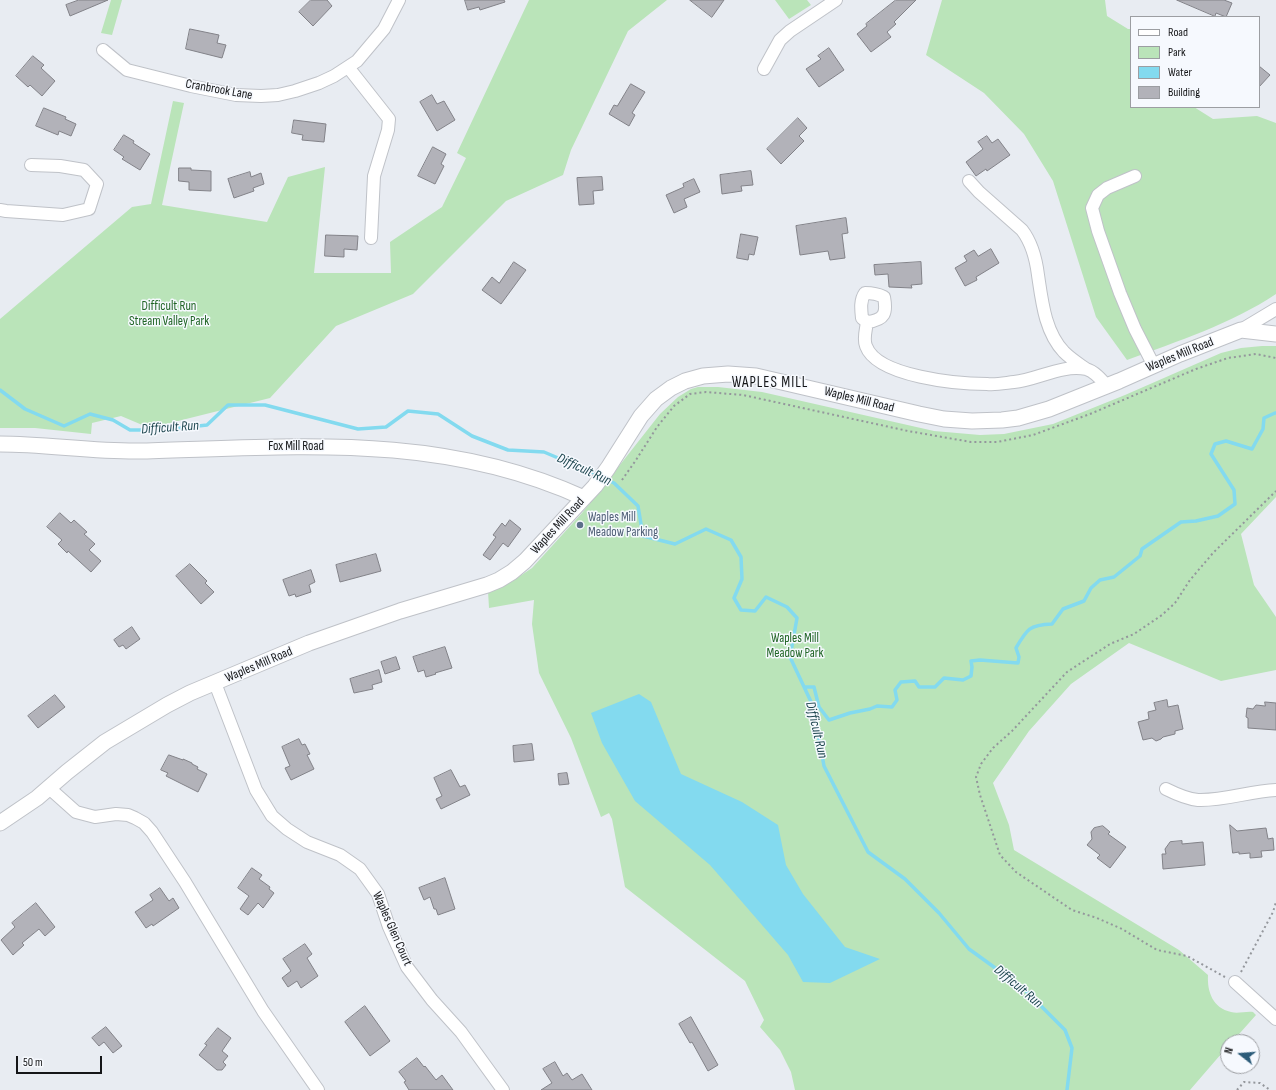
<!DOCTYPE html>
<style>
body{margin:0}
#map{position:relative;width:1276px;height:1090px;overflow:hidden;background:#e8ecf2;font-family:"Sofia Sans Condensed",sans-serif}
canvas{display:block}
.legend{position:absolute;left:1130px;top:16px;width:130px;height:92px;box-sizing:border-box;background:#f6f9fe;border:1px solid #9c9ea2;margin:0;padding:5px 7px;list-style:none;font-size:12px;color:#151618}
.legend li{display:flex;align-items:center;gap:8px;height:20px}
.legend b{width:20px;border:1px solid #9c9ea2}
.north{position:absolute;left:1220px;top:1034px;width:40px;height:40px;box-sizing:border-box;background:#f6f9fe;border:1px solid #9c9ea2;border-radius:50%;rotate:287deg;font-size:11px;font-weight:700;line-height:16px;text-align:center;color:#151618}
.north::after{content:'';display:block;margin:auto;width:14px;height:18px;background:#2b5b79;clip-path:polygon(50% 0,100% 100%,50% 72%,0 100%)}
.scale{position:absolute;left:16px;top:1056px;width:86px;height:18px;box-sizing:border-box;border:2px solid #151618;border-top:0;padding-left:5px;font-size:12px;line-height:14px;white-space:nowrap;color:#151618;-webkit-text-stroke:3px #f6f9fe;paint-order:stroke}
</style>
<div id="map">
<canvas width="1276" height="1090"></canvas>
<ul class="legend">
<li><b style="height:5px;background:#fff"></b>Road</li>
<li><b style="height:11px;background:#bae4b9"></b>Park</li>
<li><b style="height:11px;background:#83daef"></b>Water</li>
<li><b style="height:11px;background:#b2b2b9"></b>Building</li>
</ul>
<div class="north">N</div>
<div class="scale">50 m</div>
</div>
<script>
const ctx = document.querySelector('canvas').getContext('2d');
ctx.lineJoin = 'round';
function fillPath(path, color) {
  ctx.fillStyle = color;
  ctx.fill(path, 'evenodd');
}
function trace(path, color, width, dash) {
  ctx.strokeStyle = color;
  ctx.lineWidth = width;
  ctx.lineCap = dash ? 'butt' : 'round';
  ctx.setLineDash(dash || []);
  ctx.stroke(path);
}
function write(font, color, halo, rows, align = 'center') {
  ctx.font = font + ' "Sofia Sans Condensed",sans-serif';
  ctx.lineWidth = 3;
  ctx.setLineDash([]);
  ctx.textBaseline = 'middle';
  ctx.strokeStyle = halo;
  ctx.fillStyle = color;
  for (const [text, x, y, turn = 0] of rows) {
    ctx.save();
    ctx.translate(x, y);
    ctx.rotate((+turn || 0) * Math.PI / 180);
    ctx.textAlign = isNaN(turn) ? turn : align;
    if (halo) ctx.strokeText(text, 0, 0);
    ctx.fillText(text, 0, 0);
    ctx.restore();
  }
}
const green = new Path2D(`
 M111,0H122L112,35L101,33Z
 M529,0H667L628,31L571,150L563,175L506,201L413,294L336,326L270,398L166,424L147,427L121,416L92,423L91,434L35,428H0V319L132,207L151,204L173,101L184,103L162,205L267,222L288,177L325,167L314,273H391L390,242L442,207L466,158L457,153Z
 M775,0H807L811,5L789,19Z
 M942,0H1105L1107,16L1128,29H1131V107H1194L1213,119L1257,116L1276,123V294C1231,324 1178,341 1127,360L1096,317L1053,181L1024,134L984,93L926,55Z
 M1262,346H1276V497L1241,534L1254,585L1276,617V670L1221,681L1129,643L1071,684L1029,731L993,783L1009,825L1014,850L1179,950L1208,975C1207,992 1213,1008 1231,1012C1238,1014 1246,1011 1253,1012L1256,1015L1232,1042H1228V1046L1190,1090H795L791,1072L780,1050L760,1027L764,1020L745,981L625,887L612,819L609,813L601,817L571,738L539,673L532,624L534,600L489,608L488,591L511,582L532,568L582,513L660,414L678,397L691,389L698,387H718L762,392L934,431L980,435L1004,434L1053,424L1125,395L1221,353L1241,348Z`);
const water = new Path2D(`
 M639,694L651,702L681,774L742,802L778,825L786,865L803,894L845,947L880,959L830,983L803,982L788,955L710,865L635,801L602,743L591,713Z`);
const stream = new Path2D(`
 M0,390L25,409L64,426L90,414L113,420L130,430H163L207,425L228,405H265L358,429L386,427L408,411L438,414L472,436L508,450L544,452L598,475
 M605,479L614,483L638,506L643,536L675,544L706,529L731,540L741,557L742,579L734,598L741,610L755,611L766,597L787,607L797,618L790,657L813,706L824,766L868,852L905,879L939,913L969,949L1023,988L1065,1030L1072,1048L1067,1090
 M804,687H814L819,707L829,720L850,713L870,709L877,706L892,707L897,700L895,690L901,682L915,681L919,687H935L944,678L963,680L971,676L972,667L971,661L980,660L1018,663L1019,657L1016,648C1027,629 1029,625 1052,624L1063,609L1084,601L1091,588L1100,580L1114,577L1140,556L1142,549L1181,522L1196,521L1218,516L1235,504L1234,490L1211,454L1215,444L1226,441L1252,449L1263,429L1264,418L1275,413H1276`);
const building = new Path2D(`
 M79,0H108L70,16L66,5Z
 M311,0H327L332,6L313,26L299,12Z
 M465,0H504L505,2L480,10L479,7L468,10Z
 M690,0H724L712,17Z
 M896,0H916L894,22L896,24L887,32L891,37L871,52L857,34L867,26L866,24Z
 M1177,0H1224L1232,3L1226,17L1216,13L1215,16Z
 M190,29L219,35L217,43L226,45L222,58L186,49Z
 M829,48L844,70L819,87L806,69L821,59L818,56Z
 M33,56L44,65L41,68L55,81L42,96L30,85L28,87L16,76Z
 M1259,66L1270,75L1259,87Z
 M631,84L645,92L632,113L635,115L629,126L609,114L614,105L617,106Z
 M432,95L437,104L444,101L455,120L437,131L420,102Z
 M44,108L66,117L65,119L76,124L71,136L59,131L58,135L36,126Z
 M798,118L807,128L799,136L804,141L781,164L767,149Z
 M294,120L326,124L324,142L302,140L303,135L292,133Z
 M124,135L134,141L133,143L150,154L140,170L122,159L124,157L114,150Z
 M987,136L992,143L998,139L1010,155L987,171L986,169L976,176L966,162L983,149L978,142Z
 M433,147L446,154L441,164L444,166L435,184L418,176Z
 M179,168H191V170L211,171V191L189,190V182L179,181Z
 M751,171L753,185L741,186L742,191L722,194L720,175Z
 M250,172L251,177L261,173L264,184L253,188L254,191L234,198L228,179Z
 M602,177L603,190L593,191L594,204L579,205L577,178Z
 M694,179L700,192L684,199L687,207L674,213L666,195L684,187L683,184Z
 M846,218L848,233L842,234L845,258L830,260L828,251L800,255L796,226Z
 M741,234L758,237L754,255L749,254L748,260L737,258Z
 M326,235L358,236L357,250L344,249V257L325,256Z
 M991,249L999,263L976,277L977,280L965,286L955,268L967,261L964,256L974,250L978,256Z
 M514,262L526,270L501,304L482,290L492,277L499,283Z
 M921,262L922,284L911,285L912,288L889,287L888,274L875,275L874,265Z
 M60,513L71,523L74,520L87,532L84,534L95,544L89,550L101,561L91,572L68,551L67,553L58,544L62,540L47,527Z
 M510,520L521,529L508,547L503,543L490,560L483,555L496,537L493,535L502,523L505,526Z
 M376,554L381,571L340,582L336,565Z
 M190,564L207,581L205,583L214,592L201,604L176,576Z
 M311,570L315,582L309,585L311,592L296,597L295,594L289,596L283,580Z
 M132,627L140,639L126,649L123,645L119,647L114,640Z
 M445,647L452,668L435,673L436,674L426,677L424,670L418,672L413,657Z
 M396,657L400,669L385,674L381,662Z
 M379,670L382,682L372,685L373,689L354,693L350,679Z
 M55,695L65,707L38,728L28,716Z
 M1167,700L1168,707L1178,705L1183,729L1175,731V734L1163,737L1161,739L1156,741L1152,738L1143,740L1138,722L1149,719L1148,712L1156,710L1154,703Z
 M1265,702L1276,703V730L1248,728V718L1246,717L1247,708L1253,709L1256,705L1265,706Z
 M299,739L302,745L305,744L310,754L307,755L314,769L291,780L285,768L290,766L282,747Z
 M532,744L534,760L514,762L513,746Z
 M169,755L183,760V759L192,763V764L198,767L197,769L207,774L198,792L166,776L168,773L161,770Z
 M451,770L460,787L465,785L470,795L441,809L436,799L442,796L434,778Z
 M567,773L569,784L559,785L558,774Z
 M1230,825L1237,831L1266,828L1268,839L1273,838L1274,850L1261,851L1262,857L1250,858V853L1239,854V852L1233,853Z
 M1103,826L1110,832L1108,834L1126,847L1110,868L1097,858L1100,855L1087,845L1092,839L1091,832L1094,828Z
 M1182,841V844L1203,842L1205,865L1163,869L1162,854H1166L1165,849L1170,842Z
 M252,868L262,875L259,879L270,887L269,889L274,893L263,908L258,903L248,915L240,909L249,896L238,888Z
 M445,878L455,909L438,915L436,909H434L430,897L424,900L419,888Z
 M160,888L169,901L173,898L179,908L153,926L152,924L146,928L135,912L153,900L150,895Z
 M36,903L55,927L45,936L39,929L22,943L24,945L13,955L1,940L15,927L12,923Z
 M305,944L312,954L307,958L318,976L301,988L297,981L288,987L282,978L291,971L283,959Z
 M365,1006L390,1041L370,1056L345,1022Z
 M691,1017L718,1065L708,1071L692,1042L690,1043L679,1024Z
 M106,1027L122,1046L113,1053L104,1042L99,1046L92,1038Z
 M218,1028L231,1038L222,1051L228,1056L223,1062L226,1065L222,1070H217L199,1055L207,1045L205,1044Z
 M417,1058L424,1067L425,1066L436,1080L442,1075L453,1090H409L404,1082L406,1081L399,1072Z
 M555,1062L563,1076L567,1073L572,1080L582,1074L592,1090H541L552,1083L543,1069Z`);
const path = new Path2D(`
 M622,480L636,460L657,427L674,406L690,394L706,392L743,395L908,431L971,442H997L1033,435L1090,414L1196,369L1228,358L1256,354L1276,358
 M1241,972L1273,912L1276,902
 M1225,977L1187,956L1157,950L1122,929L1097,918L1072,910L1016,872L1000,855L980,795L976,777L981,764L993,748L1012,731L1067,672L1110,644L1134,634L1162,615L1175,603L1190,580L1213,553L1276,491
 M1237,1090L1244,1082L1260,1083L1270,1090`);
const minor = new Path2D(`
 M103,50L127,70L191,86L236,95L261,96L278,95L295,91L319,83L334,76L357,61L384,29L399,0
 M348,67L389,119L388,130L374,176L371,238
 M764,69L780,40L790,31L836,0
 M1135,176L1107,188L1098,195L1092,208L1098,231L1120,293L1135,329L1154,366
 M969,181L979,192L1022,230C1032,243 1036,259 1038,275C1042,302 1045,332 1064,352C1071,359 1079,364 1086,369
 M0,210L6,211L63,215L89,209L97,184L84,170L60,166L31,165
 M867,322L862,318C861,309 860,300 865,293C872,293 878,294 884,297C887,313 885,320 867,322C866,330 863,339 866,346C877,377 959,384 987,384C996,385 1005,383 1014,382C1037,380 1062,364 1086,369C1094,371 1101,379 1107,386
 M1241,330L1276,309
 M215,683L256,790L272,816L287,829L307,842L340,855L360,869L378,894L389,927L407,967L432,1000L461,1032L503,1090
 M48,787L76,812L95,817L116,814L128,815L135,818L144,823L152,832L185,882L263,1011L318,1090
 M1166,789C1176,794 1187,799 1198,800C1224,801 1250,791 1276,790
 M1235,982L1276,1019`);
const major = new Path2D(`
 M0,444C47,444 94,452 142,451C295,447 440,432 584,498
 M0,823L37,798L67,772L105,742L167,705L190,693L309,643L400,611L487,585L499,580L512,572L525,561L595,486L608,468L641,416L656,399L671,388L685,381L703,376L728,374L756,376L919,414L944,419L972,421L1002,420L1018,418L1049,409L1119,381L1180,354L1241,330L1276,334`);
const markers = [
 [580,525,4,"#5c6f8a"]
];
const streetNames = [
 ["Cranbrook Lane",219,90,10],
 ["Waples Mill Road",1180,355,-22],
 ["Waples Mill Road",859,400,14],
 ["Fox Mill Road",296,447],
 ["Waples Mill Road",558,526,-47],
 ["Waples Mill Road",259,665,-23],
 ["Waples Glen Court",392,929,66]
];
const parkNames = [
 ["Difficult Run",169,307],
 ["Stream Valley Park",169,322],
 ["Waples Mill",795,639],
 ["Meadow Park",795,654]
];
const serviceNames = [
 ["Waples Mill",588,518],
 ["Meadow Parking",588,533]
];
const waterNames = [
 ["Difficult Run",170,428,-4],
 ["Difficult Run",584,470,25],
 ["Difficult Run",816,730,77],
 ["Difficult Run",1018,987,40]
];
const quarterNames = [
 ["WAPLES MILL",770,383]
];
fillPath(green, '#bae4b9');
fillPath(water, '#83daef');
trace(stream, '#83daef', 3.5);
fillPath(building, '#b2b2b9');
trace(building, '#828288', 1);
trace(minor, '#bfc2c8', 14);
trace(major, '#bfc2c8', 17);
trace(path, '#94979c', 2, [2, 3]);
trace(minor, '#fff', 12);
trace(major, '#fff', 15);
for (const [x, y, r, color] of markers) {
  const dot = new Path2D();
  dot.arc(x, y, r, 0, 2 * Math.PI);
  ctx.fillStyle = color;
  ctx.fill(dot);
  trace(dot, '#f6f9fe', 1.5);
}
write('13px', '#151618', '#f6f9fe', streetNames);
write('13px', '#206525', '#f6f9fe', parkNames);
write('13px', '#4e5e75', '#f6f9fe', serviceNames, 'left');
write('italic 14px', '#1f4750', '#f6f9fe', waterNames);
ctx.letterSpacing = '1px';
write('15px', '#151618', '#f6f9fe', quarterNames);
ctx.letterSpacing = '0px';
</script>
